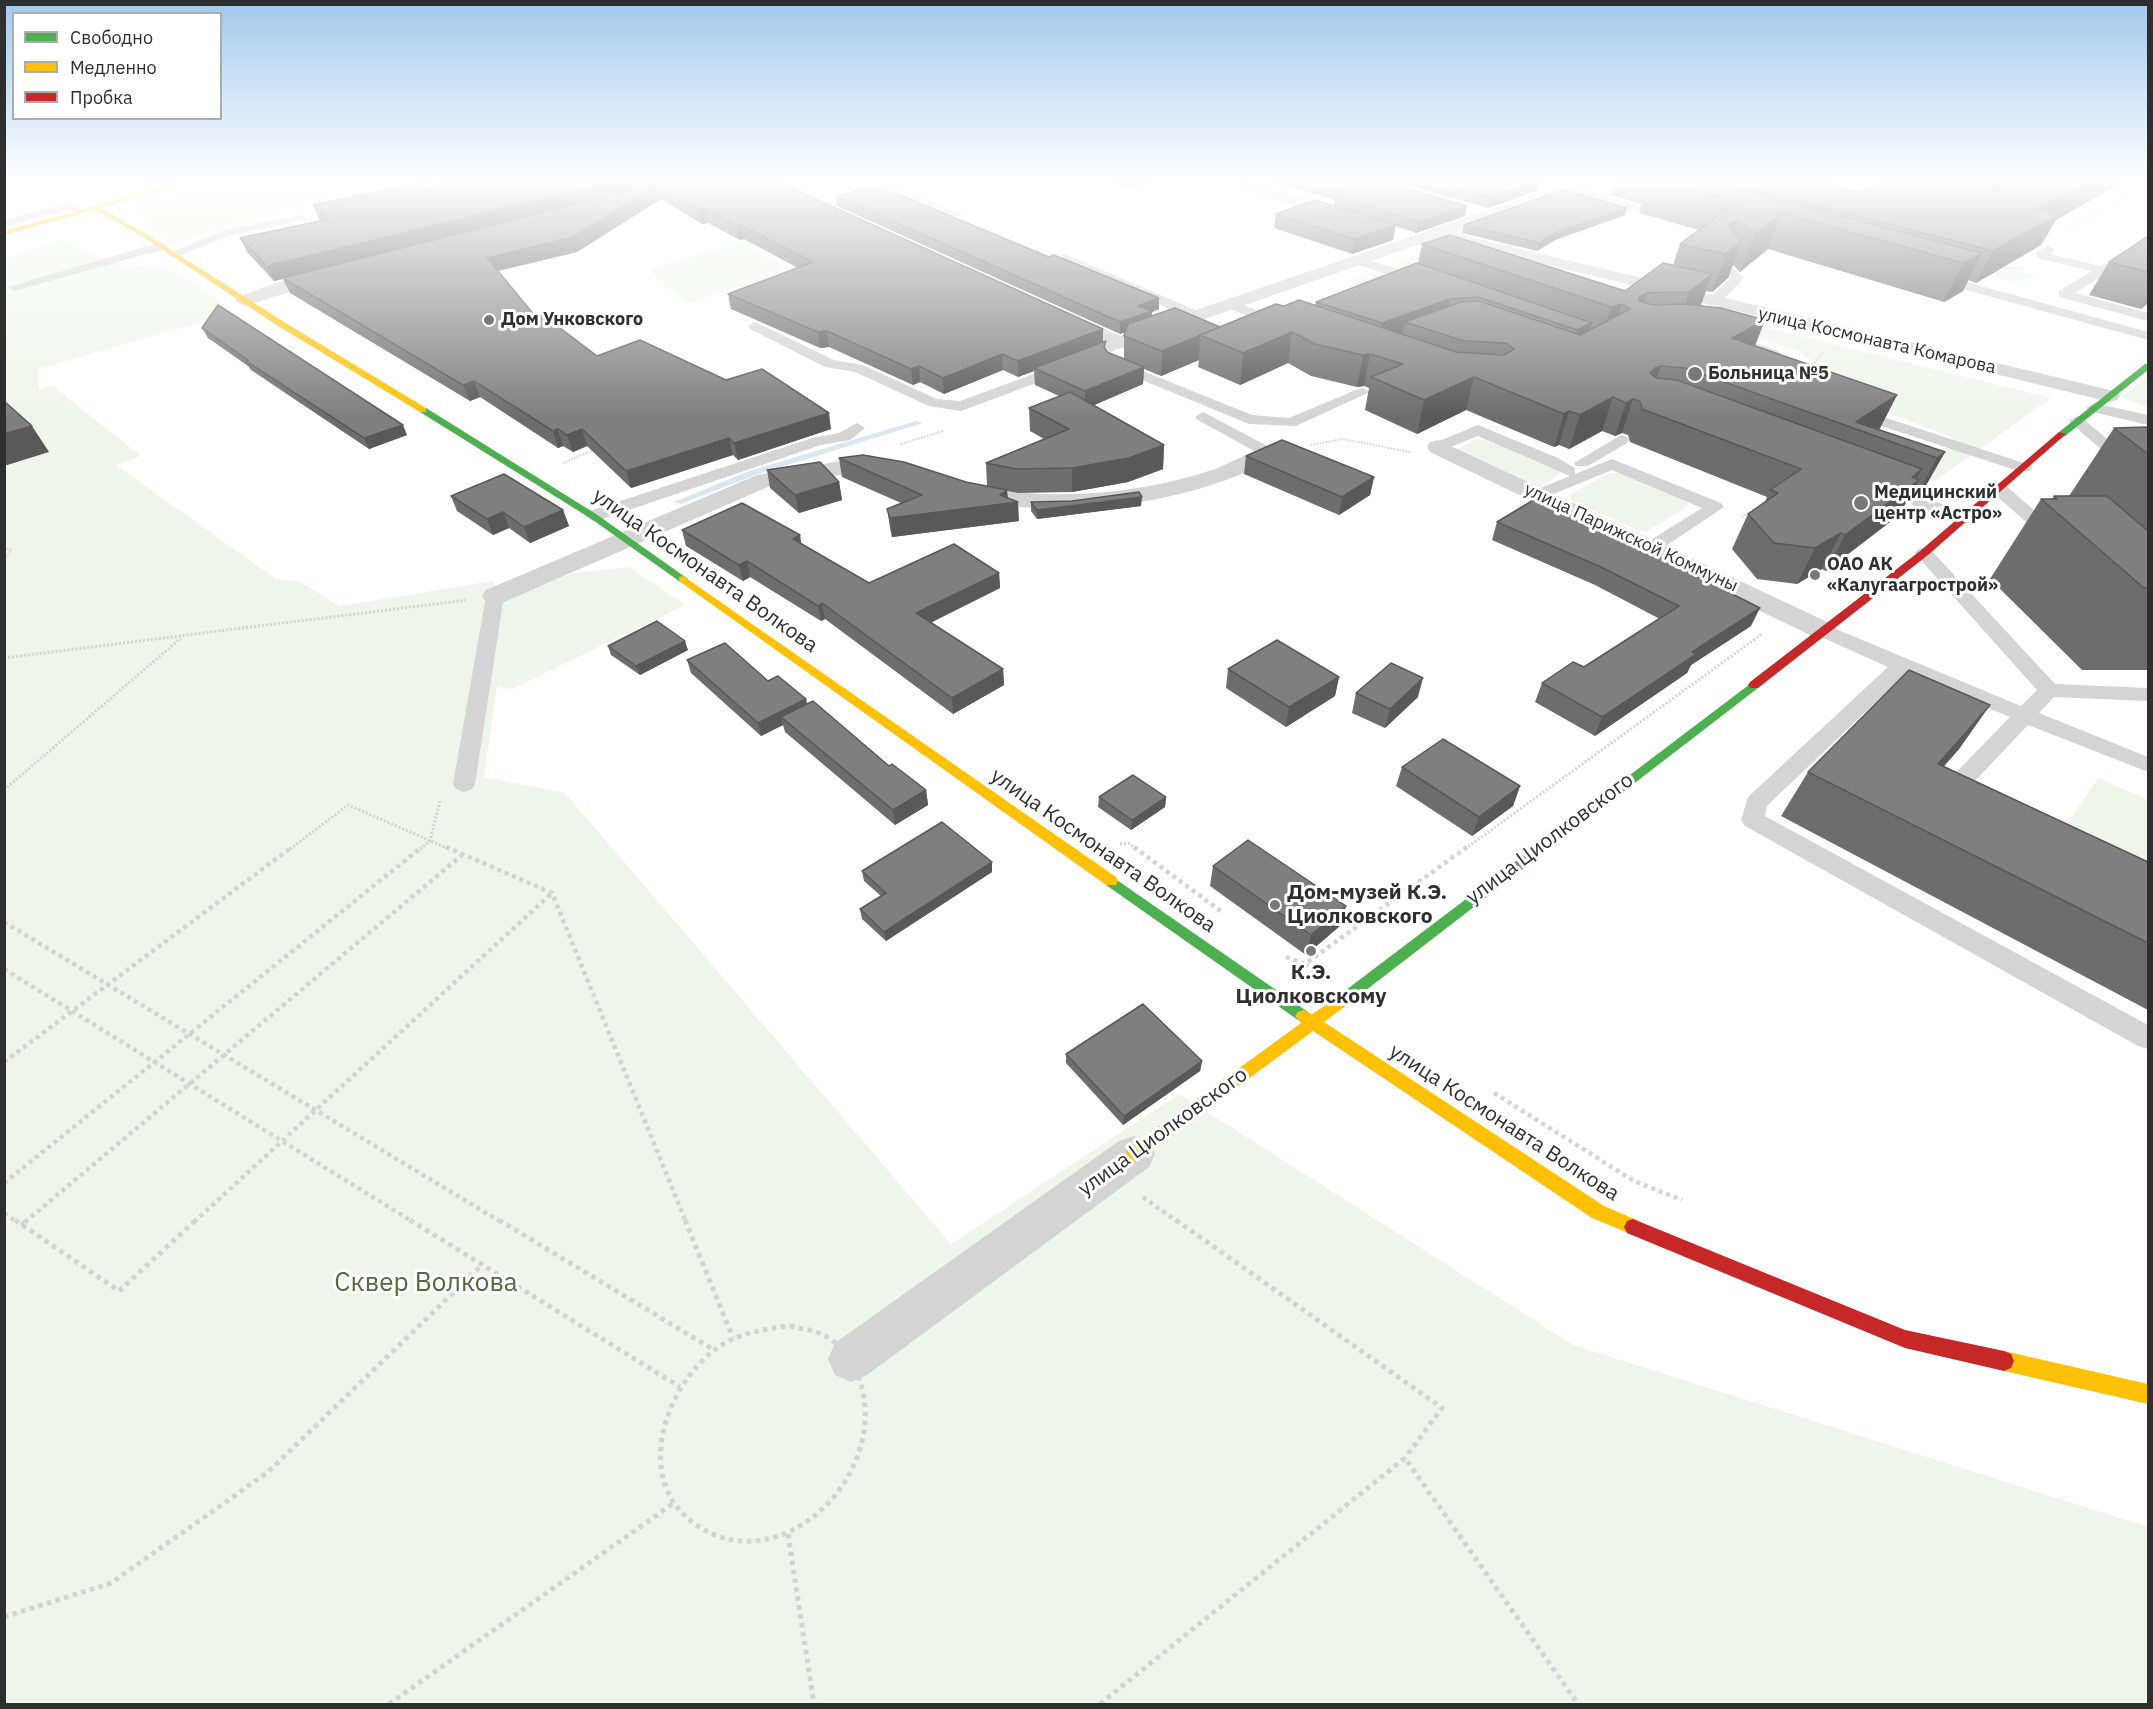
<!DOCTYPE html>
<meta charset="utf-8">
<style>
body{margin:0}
#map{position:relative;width:2153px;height:1709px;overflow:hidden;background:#fff;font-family:"IBM Plex Sans",sans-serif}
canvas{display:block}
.frame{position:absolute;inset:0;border:6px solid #2f2f2f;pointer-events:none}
.legend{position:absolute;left:12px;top:12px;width:210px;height:108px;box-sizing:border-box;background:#fff;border:2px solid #acacac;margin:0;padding:8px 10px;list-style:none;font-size:18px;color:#2f2f2f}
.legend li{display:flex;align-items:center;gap:12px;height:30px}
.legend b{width:30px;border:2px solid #acacac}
</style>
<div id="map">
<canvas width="2153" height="1709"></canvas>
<div class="frame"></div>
<ul class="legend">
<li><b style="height:8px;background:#4caf50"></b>Свободно</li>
<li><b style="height:8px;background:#ffc107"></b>Медленно</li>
<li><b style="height:8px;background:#c62828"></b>Пробка</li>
</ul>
</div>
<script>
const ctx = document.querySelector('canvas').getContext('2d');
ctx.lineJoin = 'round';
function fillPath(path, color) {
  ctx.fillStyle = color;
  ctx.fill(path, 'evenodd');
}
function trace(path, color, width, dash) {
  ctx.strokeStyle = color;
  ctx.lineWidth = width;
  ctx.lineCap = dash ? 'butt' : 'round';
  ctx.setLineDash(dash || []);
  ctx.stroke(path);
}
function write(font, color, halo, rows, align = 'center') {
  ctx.font = font + ' "IBM Plex Sans",sans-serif';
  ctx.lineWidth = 6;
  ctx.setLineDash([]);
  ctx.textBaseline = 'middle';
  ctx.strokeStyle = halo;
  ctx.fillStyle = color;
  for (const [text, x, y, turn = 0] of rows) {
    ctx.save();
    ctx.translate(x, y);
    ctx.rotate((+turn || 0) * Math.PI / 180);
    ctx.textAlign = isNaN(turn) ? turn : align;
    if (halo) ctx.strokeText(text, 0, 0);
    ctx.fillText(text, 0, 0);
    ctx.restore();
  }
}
const green = new Path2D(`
 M240,178H389L172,244L133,210L145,204Z
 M795,178H951L909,189L883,185L837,195Z
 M810,222L777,240L752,248L788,269L687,304L650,271L658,266Z
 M62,241L128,267L163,265L222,302L212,310L222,316L38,369L39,390L53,386L141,456L116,465L276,579L298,581L340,606L492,581L508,599L573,573L629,567L685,605L512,689L497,687L484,777L565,793L951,1244L1179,1094L1573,1345L2148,1527V1704H5L4,258Z
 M1439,247L2051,398L1935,481L1852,466L1888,457L1908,438L1944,450L1954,438L1878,409L1797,350L1685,318L1446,255L1377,278L1372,294L1350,280Z
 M1975,256L2035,275L2015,283L1955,264Z
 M2148,375V408L2122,397Z
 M1476,439L1488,440L1558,469L1560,473L1538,488L1457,450Z
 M1609,473H1620L1687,501L1689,505L1647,531L1637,530L1572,501L1569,495Z
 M2098,778L2148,800V866L2065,827Z`);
const stream = new Path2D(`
 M916,421L923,423L755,475L681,504L674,502L749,471Z`);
const pathFar3 = new Path2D(`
 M20,184L45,178
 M4,188L19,184L35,189
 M2098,193L2122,199L2148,197
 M2066,232L2122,199
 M2005,268H2022
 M1809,370L1823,352
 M901,444L943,431
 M1311,445L1343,439L1410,452
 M563,463L595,449
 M1742,517L1768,499
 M4,548L11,550L4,560`);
const pathFar2 = new Path2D(`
 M4,658L466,600
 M4,790L181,638
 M1120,844L1128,843L1136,849
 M290,849L348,805L449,849
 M420,849L430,841L440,801
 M1465,849L1762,634`);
const pathFar1 = new Path2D(`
 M446,847L552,893L686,1222
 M1134,847L1222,912
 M4,922L501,1222
 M1286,957L1305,964L1467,847
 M1305,964L1316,973
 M4,969L413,1222
 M4,1062L292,847
 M1494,1093L1634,1181L1682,1200
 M4,1183L422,847
 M1143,1197L1178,1222
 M4,1213L17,1222
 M25,1222L462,855
 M194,1222L552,893`);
const path = new Path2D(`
 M15,1220L119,1291L196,1220
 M410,1220L680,1387
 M499,1220L714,1350
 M685,1220L733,1338
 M1176,1220L1442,1408L1405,1458
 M21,1225L27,1220
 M790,1326C802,1329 814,1330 825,1336C838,1342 852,1360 857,1373C897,1468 783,1586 695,1524C632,1479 665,1386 717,1348C739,1333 763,1329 790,1326Z
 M788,1534L814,1704
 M4,1617L111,1583L268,1472L482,1265
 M389,1704L674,1503
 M1100,1704L1405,1458L1578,1704`);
const lane = new Path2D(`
 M648,178H716L711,181L626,185L621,182L626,179Z
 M874,178H884L887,183L964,216L954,218L879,187Z
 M1568,185L1638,205H1674L1680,208C1661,223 1587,197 1564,190V186Z
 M67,203L87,211L81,214L67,210L4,227V220Z
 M301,215L305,216V220L232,235L173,258L167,254L225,230Z
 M161,242L167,246L165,249L14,291L8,287Z
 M2048,245L2054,249L2050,254L2101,266L2127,250H2135V256L2075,293L2148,313V321L2059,297V291L2092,271L2037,258V252Z
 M1065,254L1202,313L1204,316L1202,319H1192L1061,261V255Z
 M1359,257L1429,279L1431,282L1425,286L1355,264L1353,261Z
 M1723,259L1744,278L1718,305H1708V299L1731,278L1717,263Z
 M1934,273L2148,332V340L1930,280L1928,277Z
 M1232,301L1288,321L1290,324L1283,328L1278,327L1227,308V302Z
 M755,322L834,360L863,365L937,399L960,401L1088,354L1114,340H1124L1126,343L1098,360L961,411L929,406L855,372L825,367L750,329L748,326Z
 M1725,332L1778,351L1780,354L1773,358L1768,357L1720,339V333Z
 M1113,359L1252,415L1289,418L1358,389L1363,388L1370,392L1296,426L1249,424L1108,366L1106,363Z
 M2094,403L2148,415V425L2089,411L2086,408Z
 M1203,412L1275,450L1277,453L1275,456H1263L1198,420L1195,417Z
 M1868,412L2030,465L2032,468L2030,471H2018L1863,420L1860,417Z
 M2077,416L2082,418L2148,473V486L2142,485L2072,424L2069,421Z
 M857,423L865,428L850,440L821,445L599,520L593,521L584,516L587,512L812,438L839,433Z
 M1478,425L1558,458L1575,468V474L1612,459L1721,503L1724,507L1658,551H1646L1643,547L1646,543L1702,508L1612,470L1539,500L1533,499L1531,495L1533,491L1570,476L1478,436L1438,452L1430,447L1432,444Z
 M1621,435L1627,437L1629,440L1627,443L1588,466H1576L1574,463Z
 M1878,480L1971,515L1974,519L1971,523H1959L1872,489L1870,485Z
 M1998,483L2004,484L2060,533L2063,537L2060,541H2048L1992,492L1990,488Z
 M1924,548L1930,549L2055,684L2148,688V701L2054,697L2039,713L2148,757V772L2028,725L1952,805L1944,807L1936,805L1933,799L1936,793L2010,717L1905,674L1767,806L1765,816L2148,1025V1049L2138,1046L1745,826L1741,820L1748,797L1888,667L1817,635L1814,631L1817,627H1831L2021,706L2037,690L1918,557L1915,553L1918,549Z
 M495,590L504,596L475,784L472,789L464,792L456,789L453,784L486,596Z`);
const street = new Path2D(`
 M765,178H782L826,206L818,211L813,209Z
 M1218,178H1239L1353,215L1355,218L1353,221H1341L1220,181Z
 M1582,178H1603L1601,181L1454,233L2110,390L2117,392L2120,396L2117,400L2110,402L1437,238L1119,349L1054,321L1052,317L1054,313H1068L1120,336Z
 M330,269L339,274L336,278L244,306L235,301L238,297L275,283Z
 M1438,440L1834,625L1837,631L1834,637L1824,639L1814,637L1430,452L1427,447L1430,442Z
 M1269,446L1277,448L1280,453L1277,458C1260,465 1244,474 1226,480C1148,508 1055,517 973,500L965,498L961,493L965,488L973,486C1049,501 1136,495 1209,471C1230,464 1248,452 1269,446Z
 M866,457L894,462L897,467L894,472L886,474L866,471L770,486L504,602L495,604L486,602L482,596L486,590L757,475Z
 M1134,1136L1149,1141L1155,1154L1149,1167L867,1375L851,1382L835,1375L828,1359L835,1343L1119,1141Z`);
const fast = new Path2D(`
 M2145,364H2148V370L2065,436H2059V432Z
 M420,408H426L596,514L688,579L683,582L679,581L590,518L420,412Z
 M1754,681L1758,682L1760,685L1758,688L1348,1004L1343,1006L1338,1004L1335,1000L1338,996Z
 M1111,876L1308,1012L1311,1016L1308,1020L1303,1022L1298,1020L1106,885L1104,881L1106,877Z`);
const slow = new Path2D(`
 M196,178H205L101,208L146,234L284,322L426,408V412H420L278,326L142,236L95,210L4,235V231Z
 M683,576L1116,877L1118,881L1116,885H1106L679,581V577Z
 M1343,994L1348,996L1351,1000L1348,1004L1324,1022L1604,1206L1639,1221L1642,1227L1639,1233L1633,1235L1592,1218L1313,1031L1140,1159L1134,1162L1128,1159L1126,1154L1128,1149L1301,1023L1295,1016L1298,1012L1303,1010L1312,1014Z
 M2004,1351L2148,1384V1404L2004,1371L1997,1368L1994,1361L1997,1354Z`);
const jam = new Path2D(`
 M2059,432L2066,434L1928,555L1758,688H1750L1748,685L1750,682L1920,551Z
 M1633,1219L1905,1330L2004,1351L2011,1354L2014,1361L2011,1368L2004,1371L1905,1348L1627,1233L1624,1227L1627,1221Z`);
const wall = new Path2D(`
 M462,178H656L658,184L1103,342L1107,352L1124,359V336L1126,332L1120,334L837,206L836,196L1159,309L1152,312V316L1220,327L1284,306H1315L1316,302L1418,263L1422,244L1625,291L1673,265L1680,244L1699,230L1639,213L1642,203H1638L1611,195L1616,178H1804L1857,192L2056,220L2041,245L1976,283L1968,280L1963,291L1944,302L1768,249L1740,272L1733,265L1728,278L1712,292L1706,291L1699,306L1765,320L1755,346L1897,395L1880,428L1878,430L1945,452L1925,487L1918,493L1912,491L1899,515L1826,571L1822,569L1797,584L1757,579L1732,549L1748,514L1765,502L1767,497L1630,442L1628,435L1622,433L1615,436L1602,431L1569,449L1559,445L1554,447L1466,410L1417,434L1365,410L1369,388L1364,386L1357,387L1311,376L1288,363L1240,385L1198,367L1199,360L1161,376L1144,369L1143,384L1094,405L1164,445L1163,469L1128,482L1072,492L1018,493L1007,491L1008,498L1019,521L892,537L890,528L887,509L901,503L842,477L839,458L987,486L986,463L1044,439L1030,431L1029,408L1059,396L1035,385L1034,371L1018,377L1003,370L944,394L920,382L913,385L829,347L820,348L731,309L728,294L798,268L744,239L740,240L708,223L702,224L661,199L577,252L498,271L536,317L597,356L831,429L738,460L733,455L631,488L587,446L573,452L563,446L558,448L480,397L470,401L290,293L283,279L274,281L247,252L240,238L321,221L319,219L313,205L430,186Z
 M1099,178H1161L1130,188Z
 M1261,178H1371L1465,216L1416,233L1395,226L1393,240L1352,254L1274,228L1276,214L1334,206L1335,200Z
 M1382,178H1531L1538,190L1488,208Z
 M1625,215L1555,240L1537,251L1462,233L1464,225Z
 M2148,236V303L2141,309L2089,295L2109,262Z
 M202,328L407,435L369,449L251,370L248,366L208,338Z
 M2148,427V670H2082L1990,579L2041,499H2052L2054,496H2069L2114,428Z
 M1246,456L1374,477L1370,495L1339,515L1244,474Z
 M767,470L839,482L842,500L799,513L770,488Z
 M451,496L563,510L569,526L530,543L509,528L493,535L457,511Z
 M1031,502L1141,506L1037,519L1031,511Z
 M1497,522L1751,626L1691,665L1687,673L1595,736L1535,702L1542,683L1584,667L1660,619L1595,585L1492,540Z
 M682,530L800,535L801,543L869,583L999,573L1000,588L930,623L1003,669L1004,685L953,714L825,619L821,621L750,577L743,581L686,546Z
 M608,646L688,650L640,675L611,655Z
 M687,660L768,681L807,704L889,766L926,790L928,805L895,825L785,732L783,725L761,736L691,673Z
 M1228,669L1339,677L1335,696L1286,727L1226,688Z
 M1356,693L1418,697L1385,728L1352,713Z
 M1990,705L1959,749L1944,766L2148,862V1010L1781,816L1808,772Z
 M1402,767L1520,786L1513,806L1472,836L1396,786Z
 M1099,797H1166L1165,807L1131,830L1098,807Z
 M992,862V872L886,941L862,919L860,909L881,896L864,881L862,871Z
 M1213,866L1346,906L1341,925L1306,955L1210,886Z
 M1066,1054L1202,1061L1200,1071L1123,1125L1066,1063Z`);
const shadedWall = new Path2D(`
 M629,178H656L658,185L274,281L267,266Z
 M1131,178H1161L1130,188Z
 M1690,178H1728H1711L1706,193L1687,188Z
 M2003,178H2049L1972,216L1987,186Z
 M2094,178H2130L2056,220L2041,245L1976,283L1993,251L2037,209Z
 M1541,180L1538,190L1488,208L1490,197Z
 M657,185L661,199L577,252L492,272L487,258Z
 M1467,206L1465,216L1416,233L1418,222Z
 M1627,208L1625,215L1555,240L1537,251L1539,243L1557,232Z
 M705,209L708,223L702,224L699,210Z
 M1782,213L1768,249L1740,272L1755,234Z
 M1738,220L1726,254L1729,224Z
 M741,225L744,239L740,240L738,226Z
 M1396,225L1393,240L1352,254L1354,239Z
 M1742,240L1728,278L1712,292L1726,254Z
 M1982,253L1963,291L1944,302L1963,263Z
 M1712,274L1701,305L1678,323L1689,292Z
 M1647,293L1637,324L1639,297Z
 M2148,296V303L2141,309Z
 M1159,298V309L1152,312L1151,323L1120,334V322L1138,306Z
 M1450,299L1445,322H1405L1402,338L1378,347L1382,323Z
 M1622,304L1612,335L1601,339L1611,307Z
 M1765,320L1752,352L1732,338Z
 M1592,323L1584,346L1570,354L1577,330Z
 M1103,329V344L1034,368V371L1018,377V361Z
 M827,331L829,347L820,348L818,332Z
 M1292,332L1288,363L1240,385L1243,353Z
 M1200,335L1199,360L1161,376L1162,351Z
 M1002,354L1003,370L944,394L943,378Z
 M1370,354L1364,386L1357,387L1363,355Z
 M919,366L920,382L913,385L911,369Z
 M1661,366L1649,399L1650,373L1655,368Z
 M1144,367L1143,384L1085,409V391Z
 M1474,377L1466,410L1417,434L1424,400Z
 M474,381L480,397L470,401L463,385Z
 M1897,395L1880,428L1871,434L1856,422Z
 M1613,397L1602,431L1569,449L1580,415Z
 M1633,399L1622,433L1615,436L1626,403Z
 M1569,411L1559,445L1554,447L1564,414Z
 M829,413L831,429L738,460L734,443Z
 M403,425L407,435L369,449L364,438Z
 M32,426L49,452L4,466V434Z
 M558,429L563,446L558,448L553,431Z
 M582,429L587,446L573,452L567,435Z
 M729,438L733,455L631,488L626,471Z
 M1164,445L1163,469L1128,482L1072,492V468Z
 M1945,452L1925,487L1918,493L1937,458Z
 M1922,469L1915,482L1919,480L1899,515L1826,571L1845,535L1912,477Z
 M1374,477L1370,495L1339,515L1342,497Z
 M839,482L842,500L799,513L795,495Z
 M1007,490L1008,504L1018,502L1019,521L892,537L890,518L1000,495Z
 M1142,497L1141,506L1037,519V510Z
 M563,510L569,526L530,543L524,527Z
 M503,512L509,528L493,535L487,519Z
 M1841,533L1822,569L1797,584L1815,548Z
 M800,535L802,550L793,539Z
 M747,561L750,577L743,581L739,565Z
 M999,573L1000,588L918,629L916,613Z
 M822,603L825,619L821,621L818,606Z
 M1760,608L1751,626L1691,665L1687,673L1595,736L1602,717L1692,652Z
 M685,641L688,650L640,675L636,666Z
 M1003,669L1004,685L953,714L952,698Z
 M1339,677L1335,696L1286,727L1289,707Z
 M1423,678L1418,697L1385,728L1390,709Z
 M806,699L809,713L781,717L783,725L761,736L758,723Z
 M1990,705L1959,749L1907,808L1938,764Z
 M1520,786L1513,806L1472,836L1479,817Z
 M926,790L928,805L895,825L893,810Z
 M1166,797L1165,807L1131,830L1132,820Z
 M992,862V872L886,941L884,932Z
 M1346,906L1341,925L1306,955L1311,935Z
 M1202,1061L1200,1071L1123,1125L1124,1116Z`);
const building = new Path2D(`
 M462,178H629L267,266L240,238L329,219L313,205L425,182L430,186Z
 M682,178H757L785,185L1103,329L1018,361L1002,354L943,378L919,366L911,369L827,331L818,332L728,294L813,262L741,225L738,226L705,209L699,210L657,185L573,237L487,258L536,317L543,315L597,356L640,340L726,380L762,369L829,413L734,443L729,438L626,471L582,429L567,435L558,429L553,431L474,381L463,385L283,278Z
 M1296,178H1371L1467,206L1418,222L1336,196L1345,192Z
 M1419,178H1531L1541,180L1490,197Z
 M1650,178H1695L1982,253L1963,263L1782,213L1755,234L1738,220L1729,224V227L1742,240L1726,254L1680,244L1738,201Z
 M1711,178H1804L1857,192L1904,178H2003L1987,186L1986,189L1999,192L2028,178H2094L2037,209L2059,214L1993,251Z
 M873,187L889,193L893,192L1049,257L1054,255L1159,298L1138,306L1152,311L1120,322L836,196Z
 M1564,190L1627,208L1557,232L1539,243L1464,225Z
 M1315,200L1396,225L1354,239L1276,214Z
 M1450,235L1625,291L1663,263L1712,274L1689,292L1647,293L1639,297V301L1654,305L1683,304L1721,308L1765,320L1732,338L1897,395L1856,422L1945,452L1937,458L1685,368L1661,366L1655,368L1650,373L1656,378L1677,380L1922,469L1912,477L1919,480L1845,535L1841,533L1815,548L1774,543L1748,514L1778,493L1770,490L1801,469L1642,409L1640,401L1633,399L1626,403L1613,397L1580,415L1569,411L1564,414L1474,377L1424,400L1371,377L1403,364L1370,354L1363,355L1315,344L1292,332L1243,353L1200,335L1276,304L1284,306L1299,300L1456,352L1504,355L1514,349L1506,343L1464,341L1405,322L1461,302L1479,301L1580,335L1630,309L1622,304L1611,307L1422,244Z
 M2148,236V272L2109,262Z
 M1417,263L1592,323L1577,330L1478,297L1450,299L1382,323L1316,302Z
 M218,305L403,425L364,438L246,361L248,360L202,328Z
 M1175,308L1220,327L1162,351L1124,336L1128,324Z
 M1106,341L1104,347L1107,352L1144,367L1085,391L1034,368Z
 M1070,392L1164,445L1129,458L1072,468L1017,469L986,463L1069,429L1029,408Z
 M4,401L32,426L4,434Z
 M2148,427V454L2114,428Z
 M1282,440L1374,477L1342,497L1246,456Z
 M863,455L904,462L966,482L1007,490L1000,495L1018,502L890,518L887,509L922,495L839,458Z
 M820,462L839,482L795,495L767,470Z
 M504,474L563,510L524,527L503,512L487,519L451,496Z
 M1139,492L1142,497L1037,510L1031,502L1072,501Z
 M2054,496H2107L2148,531V588H2144L2041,499H2057Z
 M1535,499L1601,528L1760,608L1692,652L1696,654L1602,717L1542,683L1573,662L1584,667L1679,606L1601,567L1497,522Z
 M742,503L800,535L793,539L869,583L954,544L999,573L916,613L1003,669L952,698L822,603L818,606L747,561L739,565L682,530Z
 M657,621L685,641L636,666L608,646Z
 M1277,640L1339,677L1289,707L1228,669Z
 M725,643L768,681L778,676L806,699L758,723L687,660Z
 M1391,663L1423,678L1390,709L1356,693Z
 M1909,670L1990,705L1938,764L2148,862V943L1808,772Z
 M813,701L889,766L892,764L926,790L893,810L781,717Z
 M1443,739L1520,786L1479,817L1402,767Z
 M1133,775L1166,797L1132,820L1099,797Z
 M942,822L992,862L884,932L860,909L886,893L862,871Z
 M1248,840L1346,906L1311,935L1213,866Z
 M1143,1004L1202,1061L1124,1116L1066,1054Z`);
const markers = [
 [489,320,6,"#787878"],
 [1695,374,8,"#787878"],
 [1861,503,8,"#787878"],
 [1815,575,6,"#787878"],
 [1275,905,6,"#787878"],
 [1311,951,6,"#787878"]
];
const farPoinames = [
 ["Дом Унковского",501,320],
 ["Больница №5",1708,374],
 ["Медицинский",1874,493],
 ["центр «Астро»",1874,514],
 ["ОАО АК",1827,565],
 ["«Калугаагрострой»",1827,586]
];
const farStreetnames = [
 ["улица Космонавта Комарова",1877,341,13],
 ["улица Парижской Коммуны",1631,538,25]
];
const streetNames = [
 ["улица Космонавта Волкова",705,571,35],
 ["улица Циолковского",1550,839,-37],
 ["улица Космонавта Волкова",1103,851,35],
 ["улица Космонавта Волкова",1504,1123,33],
 ["улица Циолковского",1163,1132,-36]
];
const poiNames = [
 ["Дом-музей К.Э.",1287,893],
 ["Циолковского",1287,917],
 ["К.Э.",1311,973,"center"],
 ["Циолковскому",1311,997,"center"]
];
const nearParknames = [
 ["Сквер Волкова",426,1283]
];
fillPath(green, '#f0f5ec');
fillPath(stream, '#dae6f1');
trace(pathFar3, '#d4d4d4', 2, [1.5, 1.5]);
trace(pathFar2, '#d4d4d4', 3, [2, 2]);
trace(pathFar1, '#d4d4d4', 4.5, [4, 4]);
trace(path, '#d4d4d4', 5, [4.5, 4.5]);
fillPath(lane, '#d4d4d4');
fillPath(street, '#d4d4d4');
fillPath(fast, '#4caf50');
fillPath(slow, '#ffc107');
fillPath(jam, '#c62828');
fillPath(wall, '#6d6d6d');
fillPath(shadedWall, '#595959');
fillPath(building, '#7f7f7f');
trace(building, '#595959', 1.5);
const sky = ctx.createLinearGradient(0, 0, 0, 417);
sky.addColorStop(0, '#a2c8ec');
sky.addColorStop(0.43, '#fff');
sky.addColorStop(1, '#ffffff00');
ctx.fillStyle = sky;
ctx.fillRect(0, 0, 2153, 417);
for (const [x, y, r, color] of markers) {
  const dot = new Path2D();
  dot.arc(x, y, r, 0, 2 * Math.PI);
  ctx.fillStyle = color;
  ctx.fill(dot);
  trace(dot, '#fff', 2);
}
write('bold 18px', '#2f2f2f', '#fff', farPoinames, 'left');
write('18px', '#2f2f2f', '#fff', farStreetnames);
write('21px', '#2f2f2f', '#fff', streetNames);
write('bold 21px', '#2f2f2f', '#fff', poiNames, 'left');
write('26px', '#4f6a3d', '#fff', nearParknames);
</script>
